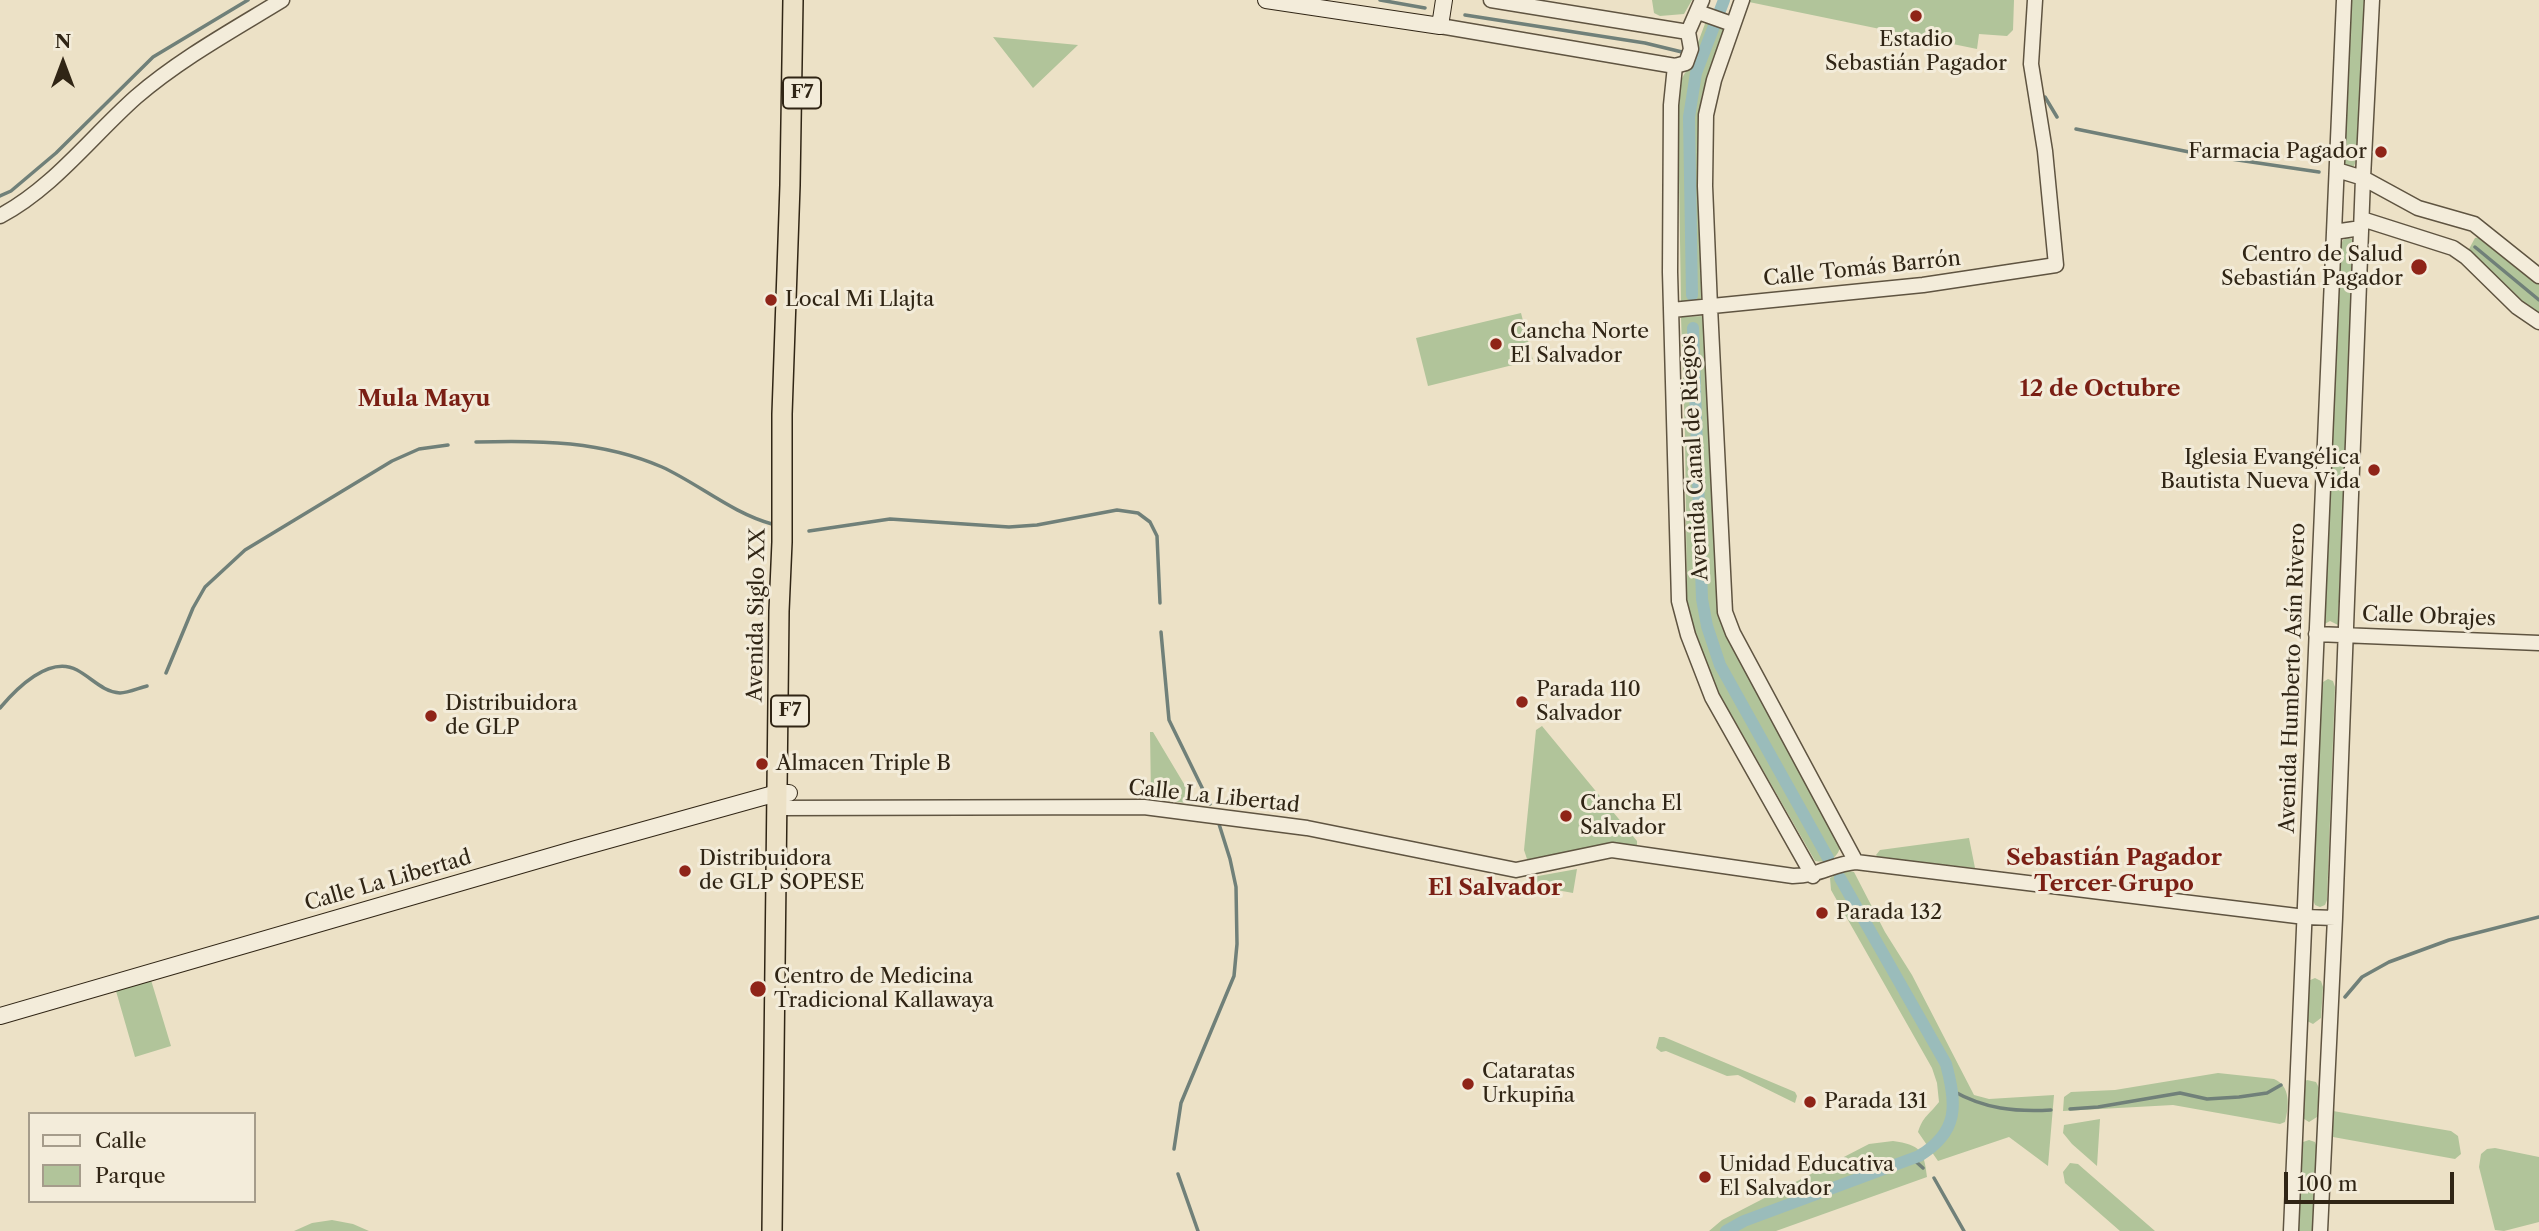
<!DOCTYPE html>
<meta charset="utf-8">
<style>
body{margin:0}
#map{position:relative;width:2539px;height:1231px;overflow:hidden;background:#ece1c6;font-family:"Libre Caslon Text",serif}
canvas{display:block}
.legend{position:absolute;left:28px;top:1112px;width:228px;height:91px;box-sizing:border-box;background:#f3ecda;border:2px solid #a59c8b;margin:0;padding:9px 12px;list-style:none;font-size:21px;color:#302515}
.legend li{display:flex;align-items:center;gap:14px;height:35px}
.legend b{width:35px;border:2px solid #a59c8b}
.north{position:absolute;left:28px;top:28px;width:70px;height:70px;-webkit-text-stroke:5px #f3ecda;paint-order:stroke;rotate:0deg;font-size:19px;font-weight:700;line-height:28px;text-align:center;color:#302515}
.north::after{content:'';display:block;margin:auto;width:24px;height:32px;background:#302515;clip-path:polygon(50% 0,100% 100%,50% 72%,0 100%)}
.scale{position:absolute;left:2284px;top:1172px;width:170px;height:32px;box-sizing:border-box;border:4px solid #302515;border-top:0;padding-left:9px;font-size:21px;line-height:24px;white-space:nowrap;color:#302515;-webkit-text-stroke:5px #f3ecda;paint-order:stroke}
</style>
<div id="map">
<canvas width="2539" height="1231"></canvas>
<ul class="legend">
<li><b style="height:9px;background:#f3ecda"></b>Calle</li>
<li><b style="height:19px;background:#b1c49a"></b>Parque</li>
</ul>
<div class="north">N</div>
<div class="scale">100 m</div>
</div>
<script>
const ctx = document.querySelector('canvas').getContext('2d');
ctx.lineJoin = 'round';
function fillPath(path, color) {
  ctx.fillStyle = color;
  ctx.fill(path, 'evenodd');
}
function trace(path, color, width, dash) {
  ctx.strokeStyle = color;
  ctx.lineWidth = width;
  ctx.lineCap = dash ? 'butt' : 'round';
  ctx.setLineDash(dash || []);
  ctx.stroke(path);
}
function write(font, color, halo, rows, align = 'center') {
  ctx.font = font + ' "Libre Caslon Text",serif';
  ctx.lineWidth = 6;
  ctx.setLineDash([]);
  ctx.textBaseline = 'middle';
  ctx.strokeStyle = halo;
  ctx.fillStyle = color;
  for (const [text, x, y, turn = 0] of rows) {
    ctx.save();
    ctx.translate(x, y);
    ctx.rotate((+turn || 0) * Math.PI / 180);
    ctx.textAlign = isNaN(turn) ? turn : align;
    if (halo) ctx.strokeText(text, 0, 0);
    ctx.fillText(text, 0, 0);
    ctx.restore();
  }
}
const green = new Path2D(`
 M1652,0H1692L1684,14L1660,16L1654,13Z
 M1750,0H2014L2013,30L2007,36L1979,34L1977,49L1749,2Z
 M2350,0H2364L2356,161L2354,166L2349,168L2343,163Z
 M1706,21L1726,28L1702,94L1700,106L1702,301L1681,303L1678,116L1681,80L1690,64Z
 M993,37L1078,45L1033,88Z
 M2480,237L2539,282V317L2526,309L2470,254L2469,249L2475,238Z
 M2348,238L2354,240L2338,625L2330,621L2323,625L2341,245L2343,240Z
 M1521,313L1533,360L1428,386L1416,338Z
 M1703,316L1719,614L1841,840C1841,856 1830,864 1815,861L1717,690L1704,660L1687,605L1685,435L1681,317Z
 M2328,679L2333,681L2335,687L2327,900L2325,905L2320,907L2315,905L2313,900L2321,687L2323,682Z
 M1542,726L1637,841V846L1529,861L1527,859L1524,850L1536,730Z
 M1150,732H1153L1196,804L1158,800L1151,796Z
 M1969,838L1975,868L1879,858L1876,855L1880,850Z
 M1577,869L1573,893L1524,884L1527,878Z
 M1844,870L1854,872L1885,932L1912,975L1974,1095L1989,1099L2054,1095L2048,1166L2009,1137L1938,1161L1918,1132C1923,1116 1929,1115 1939,1102L1937,1083L1932,1068L1831,890L1830,878Z
 M2315,978L2321,981L2323,987L2321,1018L2313,1024L2307,1021L2308,981Z
 M151,980L171,1046L135,1057L116,991Z
 M1659,1037H1664L1795,1092L1797,1096L1795,1103L1738,1075L1727,1076L1666,1051L1661,1052L1656,1048Z
 M2218,1073L2274,1079C2291,1086 2289,1106 2285,1122L2280,1124L2173,1105L2063,1111L2064,1097L2071,1092L2115,1090Z
 M2307,1080L2316,1082L2319,1088L2317,1117L2309,1122L2301,1117L2304,1082Z
 M2333,1111L2451,1131L2458,1136L2461,1154L2455,1159L2333,1137L2331,1135V1113Z
 M2100,1119L2097,1166L2072,1144L2063,1133L2064,1125Z
 M2309,1140L2315,1142L2317,1148L2314,1231H2298L2301,1148L2303,1142Z
 M1893,1141C1920,1145 1924,1150 1927,1177L1776,1231H1709L1722,1220L1869,1144Z
 M2495,1148L2539,1157V1222L2504,1231L2495,1230L2479,1167L2481,1154L2487,1149Z
 M2070,1163L2078,1164L2155,1231H2120L2065,1183L2063,1172Z
 M332,1220L353,1224L369,1231H294L312,1223Z`);
const stream = new Path2D(`
 M1380,0L1425,8
 M1465,15L1645,43L1682,52
 M2045,97L2057,117
 M2076,129L2204,155L2319,172
 M0,196L11,191L56,153L153,57L248,0
 M2475,247L2539,300
 M476,442C540,440 602,441 662,467C699,484 732,513 772,524
 M809,531L890,519L1009,527L1037,525L1117,510L1138,513L1150,522L1157,536L1160,603
 M1161,632L1169,720L1210,804
 M166,673L193,608L205,587L245,550L392,461L419,449L448,445
 M0,708C16,689 49,655 77,670C92,678 103,692 120,693C128,693 139,688 147,686
 M2345,997L2362,977L2389,962L2449,940L2539,917
 M1953,1091C1985,1109 2015,1112 2051,1110
 M2070,1109L2098,1107L2180,1093L2207,1099L2239,1097L2267,1093L2281,1085
 M1174,1149L1181,1103L1234,976L1237,944L1236,887L1230,859L1219,824
 M1913,1159L1923,1168
 M1178,1174L1198,1231
 M1934,1178L1964,1231`);
const canal = new Path2D(`
 M1692,295L1689,117L1696,73L1724,0
 M1693,328L1702,599L1707,626L1720,665L1828,858
 M1726,1231L1744,1221L1919,1156C1959,1132 1957,1105 1946,1064L1840,878`);
const tertiary = new Path2D(`
 M1491,0L1688,32
 M1742,0L1714,80L1706,115L1705,186L1710,307L1725,612L1733,633L1856,862
 M1698,12L1732,24
 M1440,26L1675,66L1686,63L1691,49L1688,32L1702,0
 M1675,66L1671,105L1670,272L1679,601L1688,635L1712,697L1813,876
 M2337,170L2363,178L2418,208L2474,224L2539,276
 M0,216C53,188 91,137 136,97C180,59 233,30 282,0
 M2362,219L2453,248L2466,257L2517,307L2539,322
 M2334,232L2361,228
 M1672,310L1923,285L2056,265L2045,151L2031,64L2035,0
 M2316,634L2539,643
 M777,808L1144,807L1307,828L1516,870L1612,850L1793,876C1819,876 1832,864 1856,862L2305,917L2335,918
 M2291,1231L2344,0
 M2320,1231L2335,918L2363,178L2372,0`);
const secondary = new Path2D(`
 M1266,0L1440,26L1444,0
 M0,1016L576,849L777,793H789`);
const trunk = new Path2D(`
 M772,1231L779,611L782,542V414L790,185L793,0`);
const markers = [
 [1916,16,7,"#8f2418"],
 [2381,152,7,"#8f2418"],
 [2419,267,9,"#8f2418"],
 [771,300,7,"#8f2418"],
 [1496,344,7,"#8f2418"],
 [2374,470,7,"#8f2418"],
 [1522,702,7,"#8f2418"],
 [431,716,7,"#8f2418"],
 [762,764,7,"#8f2418"],
 [1566,816,7,"#8f2418"],
 [685,871,7,"#8f2418"],
 [1822,913,7,"#8f2418"],
 [758,989,9,"#8f2418"],
 [1468,1084,7,"#8f2418"],
 [1810,1102,7,"#8f2418"],
 [1705,1177,7,"#8f2418"]
];
const shields = [
 [802,93,38],
 [790,711,38]
];
const shieldNames = [
 ["F7",802,93],
 ["F7",790,711]
];
const poiNames = [
 ["Estadio",1916,40,"center"],
 ["Sebastián Pagador",1916,64,"center"],
 ["Farmacia Pagador",2367,152,"right"],
 ["Centro de Salud",2403,255,"right"],
 ["Sebastián Pagador",2403,279,"right"],
 ["Local Mi Llajta",785,300],
 ["Cancha Norte",1510,332],
 ["El Salvador",1510,356],
 ["Iglesia Evangélica",2360,458,"right"],
 ["Bautista Nueva Vida",2360,482,"right"],
 ["Parada 110",1536,690],
 ["Salvador",1536,714],
 ["Distribuidora",445,704],
 ["de GLP",445,728],
 ["Almacen Triple B",776,764],
 ["Cancha El",1580,804],
 ["Salvador",1580,828],
 ["Distribuidora",699,859],
 ["de GLP SOPESE",699,883],
 ["Parada 132",1836,913],
 ["Centro de Medicina",774,977],
 ["Tradicional Kallawaya",774,1001],
 ["Cataratas",1482,1072],
 ["Urkupiña",1482,1096],
 ["Parada 131",1824,1102],
 ["Unidad Educativa",1719,1165],
 ["El Salvador",1719,1189]
];
const streetNames = [
 ["Calle Tomás Barrón",1862,269,-6],
 ["Avenida Canal de Riegos",1695,458,-93],
 ["Avenida Siglo XX",757,615,-89],
 ["Calle Obrajes",2429,617,2],
 ["Avenida Humberto Asín Rivero",2293,678,-88],
 ["Calle La Libertad",1214,797,6],
 ["Calle La Libertad",388,881,-16]
];
const neighbourhoodNames = [
 ["12 de Octubre",2100,389],
 ["Mula Mayu",424,399],
 ["Sebastián Pagador",2114,858],
 ["Tercer Grupo",2114,884],
 ["El Salvador",1495,888]
];
fillPath(green, '#b1c49a');
trace(stream, '#708079', 3.5);
trace(canal, '#9abcbb', 12);
trace(tertiary, '#5f5441', 17);
trace(secondary, '#302515', 18);
trace(trunk, '#302515', 22);
trace(tertiary, '#f3ecda', 14);
trace(secondary, '#f3ecda', 16);
trace(trunk, '#ece1c6', 19);
for (const [x, y, r, color] of markers) {
  const dot = new Path2D();
  dot.arc(x, y, r, 0, 2 * Math.PI);
  ctx.fillStyle = color;
  ctx.fill(dot);
  trace(dot, '#f3ecda', 2.5);
}
for (const [x, y, w] of shields) {
  const box = new Path2D();
  box.roundRect(x - w / 2, y - 15.5, w, 31, 5);
  ctx.fillStyle = '#f3ecda';
  ctx.fill(box);
  trace(box, '#302515', 2);
}
write('bold 19px', '#302515', null, shieldNames);
write('21px', '#302515', '#f3ecda', poiNames, 'left');
write('21px', '#302515', '#f3ecda', streetNames);
write('bold 23px', '#7a1f14', '#f3ecda', neighbourhoodNames);
</script>
